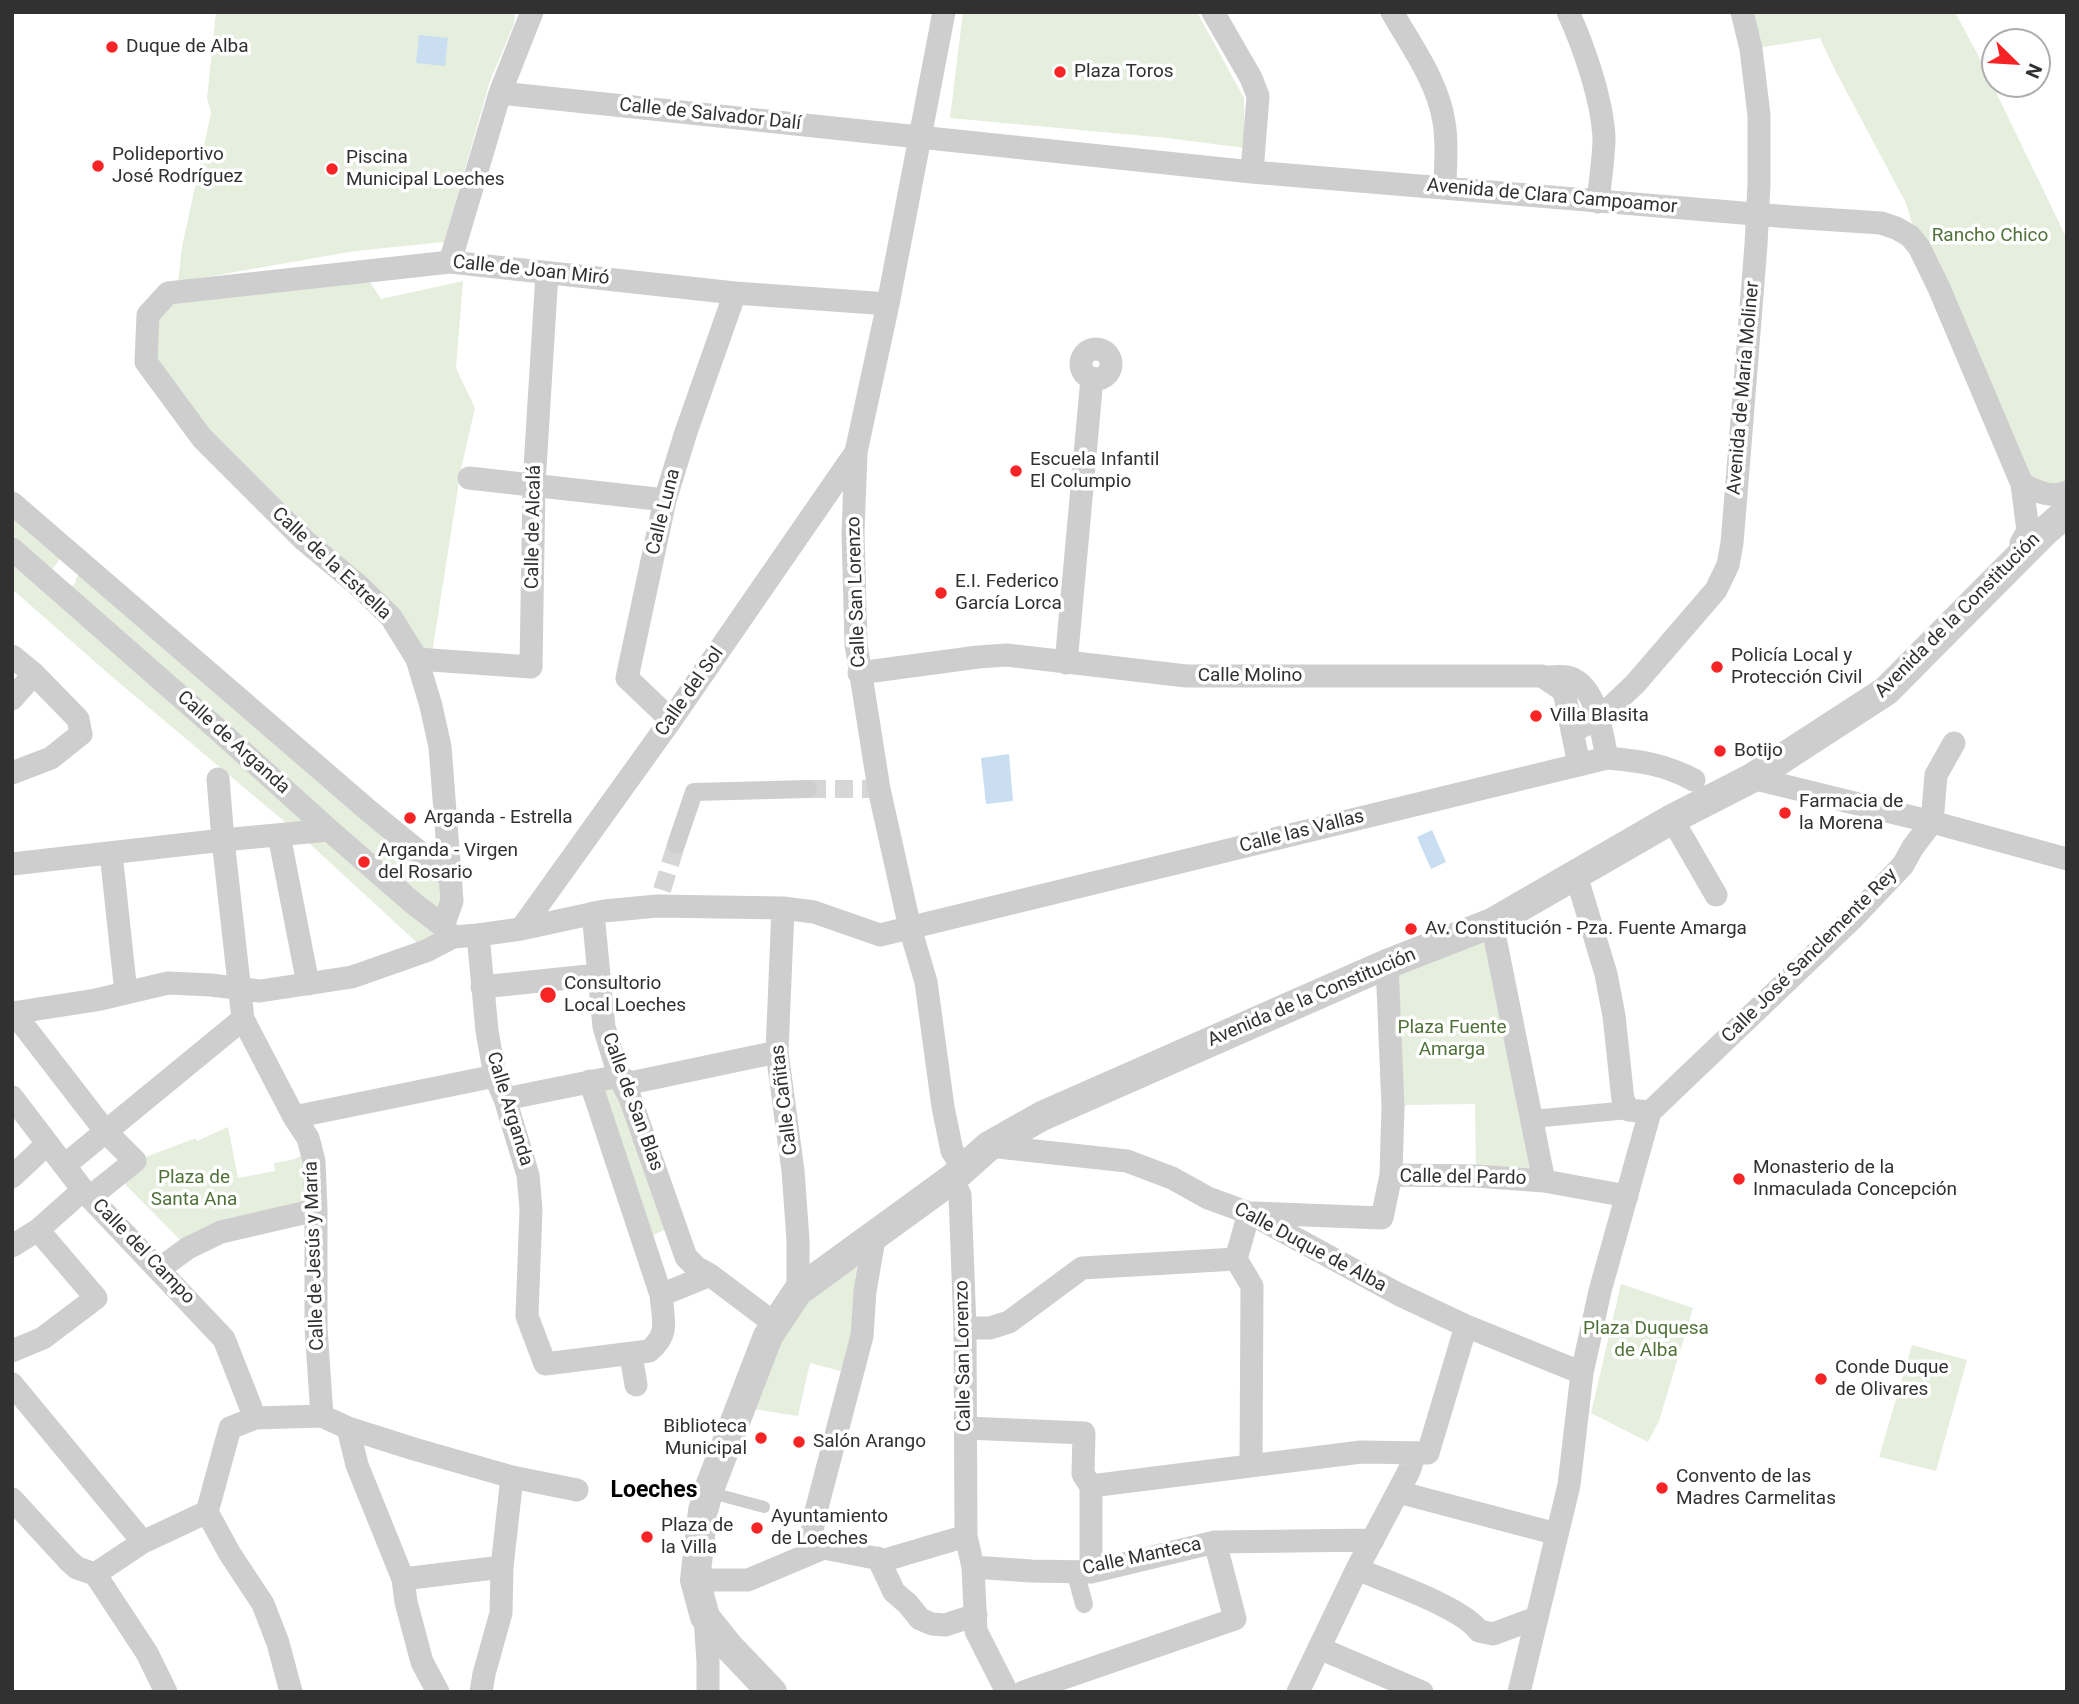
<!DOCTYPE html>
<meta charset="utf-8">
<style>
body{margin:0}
#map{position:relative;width:2079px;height:1704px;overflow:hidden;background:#fff;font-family:Roboto,sans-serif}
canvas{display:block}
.frame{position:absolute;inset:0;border:14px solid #313131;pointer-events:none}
.north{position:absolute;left:1981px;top:28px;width:70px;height:70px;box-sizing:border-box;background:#fff;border:2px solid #adadad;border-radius:50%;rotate:114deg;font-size:19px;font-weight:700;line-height:28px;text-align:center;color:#313131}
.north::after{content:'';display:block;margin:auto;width:24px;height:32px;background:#f62425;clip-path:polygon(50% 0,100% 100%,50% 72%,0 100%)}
</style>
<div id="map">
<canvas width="2079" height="1704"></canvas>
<div class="frame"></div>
<div class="north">N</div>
</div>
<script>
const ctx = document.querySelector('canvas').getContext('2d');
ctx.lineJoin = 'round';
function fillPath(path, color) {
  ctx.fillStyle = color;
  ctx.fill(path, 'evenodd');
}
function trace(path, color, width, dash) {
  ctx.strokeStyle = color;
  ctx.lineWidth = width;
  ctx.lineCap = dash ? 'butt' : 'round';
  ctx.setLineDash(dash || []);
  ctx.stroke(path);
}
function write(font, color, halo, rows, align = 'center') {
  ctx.font = font + ' Roboto,sans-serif';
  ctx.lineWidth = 7;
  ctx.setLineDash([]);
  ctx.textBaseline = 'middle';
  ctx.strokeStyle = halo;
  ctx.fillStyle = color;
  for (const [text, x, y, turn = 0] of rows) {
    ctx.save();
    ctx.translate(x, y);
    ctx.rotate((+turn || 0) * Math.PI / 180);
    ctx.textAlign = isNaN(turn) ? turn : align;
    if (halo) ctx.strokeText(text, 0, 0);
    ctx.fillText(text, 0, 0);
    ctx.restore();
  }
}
const green = new Path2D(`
 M216,12H515L514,24L490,81L444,242L355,251L178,282L182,247L211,113L207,98Z
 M963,12H1197L1244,98L1245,148L1167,138L950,118Z
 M1742,12H1955L1979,57L2067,239V492L2035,490L1919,247L1906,203L1834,68L1820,38L1751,49Z
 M364,273L381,299L463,281L456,368L475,408L461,469L431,660L304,540L146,362L148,315L168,293Z
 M12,503L67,550L45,578L64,594L76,582L75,580L80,573L451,878L444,926L426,951L298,833L110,675L12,589Z
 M1492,923L1544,1181L1476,1176L1475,1104L1407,1105L1393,1110L1387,964Z
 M619,1076L675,1226L643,1239L590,1081Z
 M228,1127L238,1178L275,1171L274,1163L291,1160L312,1152L316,1210L188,1248L117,1176L135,1161L196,1138L197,1141Z
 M843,1257L867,1276L852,1374L810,1363L798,1416L740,1407L766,1341Z
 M1621,1284L1693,1308L1659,1421L1648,1442L1591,1413Z
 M1912,1345L1967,1360L1936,1471L1879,1457Z`);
const water = new Path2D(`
 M419,35L448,38L445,66L416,63Z
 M1009,754L1013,801L986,804L981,758Z
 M1432,830L1446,862L1431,869L1417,837Z`);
const pedestrianTunnel = new Path2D(`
 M808,789H879
 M662,890L676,845`);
const service = new Path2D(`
 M708,1492L764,1507`);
const pedestrian = new Path2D(`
 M676,845L694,792L808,789
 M1532,1119L1629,1110
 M1075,1571L1084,1604`);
const minor = new Path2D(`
 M944,12L888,304L856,452L853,533L856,644L879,789L910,928L926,982L943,1107L952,1151L964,1168
 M1213,12L1251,78L1258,96L1252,172
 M1392,12C1412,47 1438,82 1444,122C1448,144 1445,167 1445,188
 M1568,12C1584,47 1602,99 1604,137C1604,158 1600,180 1598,202
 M500,93L1252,172L1790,217L1881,223L1896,228L1910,236L1919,247L1939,288L2022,484L2028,531L2021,543
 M450,262L500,93L532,12
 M1081 364a15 15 0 1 1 30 0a15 15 0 1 1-30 0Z
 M469,478L665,500
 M2022,484C2036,491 2052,499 2067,492
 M12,503L369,811L451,878
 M12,549L215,727L329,830L413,903L443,926L451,935
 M12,656L34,674L78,719L81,734L51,758L12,773
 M417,659L531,667L534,484L547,273
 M1066,663L1092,378
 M859,673L978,657L1007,655L1186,676H1542L1564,691L1579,765
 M1548,677C1555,677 1564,675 1571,678C1597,688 1602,734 1607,758
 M12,699L34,674
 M671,720L627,678L665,500L686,432L735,293
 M1573,731L1599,718L1635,684L1716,590L1728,565L1732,543L1737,482L1756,245L1759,184V115L1751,49L1742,12
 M1752,778L1932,822L2067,859
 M218,779L223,840L243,1019L294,1117L308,1138L314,1161L316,1210V1328L322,1416
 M1672,819L1716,895
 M279,835L308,984
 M111,853L126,993
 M12,864L223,840L329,830
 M783,908L777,1052L793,1171L798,1240V1291
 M593,913L604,1027L619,1076L630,1098L686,1257L697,1268L710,1275L775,1324
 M1492,923L1544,1181
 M443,926L452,901L440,747L431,706L417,659L391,617L358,585L304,540L202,438L146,362L148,315L168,293L450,262L735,293L888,304
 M521,929L671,720L856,452
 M478,935L487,1031L495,1076L505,1099L528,1175L531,1209L527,1316L545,1364L649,1351C670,1334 663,1320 661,1295
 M1387,964L1393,1107L1391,1175
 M482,987L598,975
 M12,1013L96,1000L168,983L211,985L260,991L352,977L426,951L453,937L478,935L521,929L604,911L657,906L783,908L814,912L880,935L1607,758C1640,761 1664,764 1694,780
 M14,1013L106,1132L135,1161L90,1197
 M590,1081L661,1295L710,1275
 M12,1097L83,1190L224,1339L255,1418
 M505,1099L619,1076L630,1083L777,1052
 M1650,1112L1851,920L1903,865L1913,847L1932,822L1936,775L1954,743
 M294,1117L495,1076
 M989,1146L1127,1161L1172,1178L1208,1198L1249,1213L1398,1294L1466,1326L1582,1373
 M65,1165L243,1019
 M12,1177L47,1144
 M952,1179L960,1195L965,1328L966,1536
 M1249,1213L1236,1259L1252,1286L1251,1466
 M1254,1213L1382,1218L1391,1175L1476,1176L1544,1181L1627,1196
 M12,1246L38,1230L83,1190
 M159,1269L188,1248L221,1232L316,1210
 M965,1328H990L1009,1322L1082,1268L1236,1259
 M12,1351L43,1338L96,1298L38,1230
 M631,1355L636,1385
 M12,1384L143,1542
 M348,1428L357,1465L403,1579L406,1602L422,1662L438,1692
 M966,1428L1084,1433L1083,1474L1091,1486
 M1091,1486L1361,1452L1428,1453L1466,1326
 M1398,1492L1557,1534
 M12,1499L69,1561L77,1568L95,1574L147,1653L166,1692
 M808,1554L815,1515L862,1336L865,1291L875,1234
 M878,1558L894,1592L908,1604L920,1619L932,1624L945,1625L976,1615
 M973,1567L976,1631L1007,1692
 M1357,1569C1387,1582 1462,1607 1479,1631L1493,1634L1536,1618
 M1091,1572V1486
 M95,1574L143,1542L207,1512
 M403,1579L502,1567
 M695,1580H748L824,1548L885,1560L966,1536L973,1567L1031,1571L1091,1572L1215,1542L1373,1540
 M705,1617L708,1662V1692
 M1319,1648L1422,1692
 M291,1692L278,1643L263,1604L230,1554L207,1512L230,1428L255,1418L322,1416L348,1428L414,1449L512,1477L577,1490
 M481,1692L484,1674L501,1613L502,1567L512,1477
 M1023,1692L1235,1619L1215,1542
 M1298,1692L1357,1569L1409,1471L1415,1453
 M1519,1692L1569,1485L1582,1373L1600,1291L1650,1112L1629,1110L1623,1100L1614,1016L1606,974L1576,875`);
const tertiary = new Path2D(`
 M772,1692L729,1647L705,1617L695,1580L703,1511L708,1492L768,1336L798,1291L952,1179L989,1146L1042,1116L1387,964L1492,923L1672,819L1752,778L1886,691L2044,532L2067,512`);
const markers = [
 [112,47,7,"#f62425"],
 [1060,72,7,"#f62425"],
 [98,166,7,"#f62425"],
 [332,169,7,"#f62425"],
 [1016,471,7,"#f62425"],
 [941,593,7,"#f62425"],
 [1717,667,7,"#f62425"],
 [1536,716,7,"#f62425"],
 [1720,751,7,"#f62425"],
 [1785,813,7,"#f62425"],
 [410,818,7,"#f62425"],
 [364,862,7,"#f62425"],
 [1411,929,7,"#f62425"],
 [548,995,9,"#f62425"],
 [1739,1179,7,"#f62425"],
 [1821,1379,7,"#f62425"],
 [761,1438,7,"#f62425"],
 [799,1442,7,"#f62425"],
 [1662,1488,7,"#f62425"],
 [757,1528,7,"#f62425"],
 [647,1537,7,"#f62425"]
];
const poiNames = [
 ["Duque de Alba",126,47],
 ["Plaza Toros",1074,72],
 ["Polideportivo",112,155],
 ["José Rodríguez",112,177],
 ["Piscina",346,158],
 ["Municipal Loeches",346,180],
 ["Escuela Infantil",1030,460],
 ["El Columpio",1030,482],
 ["E.I. Federico",955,582],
 ["García Lorca",955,604],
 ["Policía Local y",1731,656],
 ["Protección Civil",1731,678],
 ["Villa Blasita",1550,716],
 ["Botijo",1734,751],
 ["Farmacia de",1799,802],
 ["la Morena",1799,824],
 ["Arganda - Estrella",424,818],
 ["Arganda - Virgen",378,851],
 ["del Rosario",378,873],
 ["Av. Constitución - Pza. Fuente Amarga",1425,929],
 ["Consultorio",564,984],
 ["Local Loeches",564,1006],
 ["Monasterio de la",1753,1168],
 ["Inmaculada Concepción",1753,1190],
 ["Conde Duque",1835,1368],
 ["de Olivares",1835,1390],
 ["Biblioteca",747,1427,"right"],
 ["Municipal",747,1449,"right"],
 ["Salón Arango",813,1442],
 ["Convento de las",1676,1477],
 ["Madres Carmelitas",1676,1499],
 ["Ayuntamiento",771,1517],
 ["de Loeches",771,1539],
 ["Plaza de",661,1526],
 ["la Villa",661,1548]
];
const streetNames = [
 ["Calle de Salvador Dalí",710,115,6],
 ["Avenida de Clara Campoamor",1552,197,5],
 ["Calle de Joan Miró",531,271,6],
 ["Avenida de María Moliner",1744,388,-85],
 ["Calle Luna",664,512,-76],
 ["Calle de Alcalá",534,527,-89],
 ["Calle de la Estrella",331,564,43],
 ["Calle San Lorenzo",857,592,-92],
 ["Avenida de la Constitución",1958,616,-45],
 ["Calle Molino",1250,676],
 ["Calle del Sol",690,692,-55],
 ["Calle de Arganda",233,743,42],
 ["Calle las Vallas",1302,832,-14],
 ["Calle José Sanclemente Rey",1810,956,-45],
 ["Avenida de la Constitución",1312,998,-23],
 ["Calle Cañitas",785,1100,-97],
 ["Calle de San Blas",632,1102,70],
 ["Calle Arganda",509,1109,73],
 ["Calle del Pardo",1463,1178,1],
 ["Calle Duque de Alba",1310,1248,28],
 ["Calle del Campo",143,1252,46],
 ["Calle de Jesús y María",315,1256,-92],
 ["Calle San Lorenzo",964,1356,-91],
 ["Calle Manteca",1142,1557,-12]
];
const parkNames = [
 ["Rancho Chico",1990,236],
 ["Plaza Fuente",1452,1028],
 ["Amarga",1452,1050],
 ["Plaza de",194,1178],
 ["Santa Ana",194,1200],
 ["Plaza Duquesa",1646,1329],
 ["de Alba",1646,1351]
];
const quarterNames = [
 ["Loeches",654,1491]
];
fillPath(green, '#e6efde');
fillPath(water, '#c9def0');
trace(pedestrianTunnel, '#d6d6d6', 18, [18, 9]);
trace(service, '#cecece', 12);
trace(pedestrian, '#cecece', 18);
trace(minor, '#cecece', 23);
trace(tertiary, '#cecece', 30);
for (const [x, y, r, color] of markers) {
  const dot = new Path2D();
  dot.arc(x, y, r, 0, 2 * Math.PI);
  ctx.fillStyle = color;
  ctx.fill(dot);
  trace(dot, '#fff', 2.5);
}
write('19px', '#313131', '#fff', poiNames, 'left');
write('19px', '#313131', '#fff', streetNames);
write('19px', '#507239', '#fff', parkNames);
write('bold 23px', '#000', '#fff', quarterNames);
</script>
